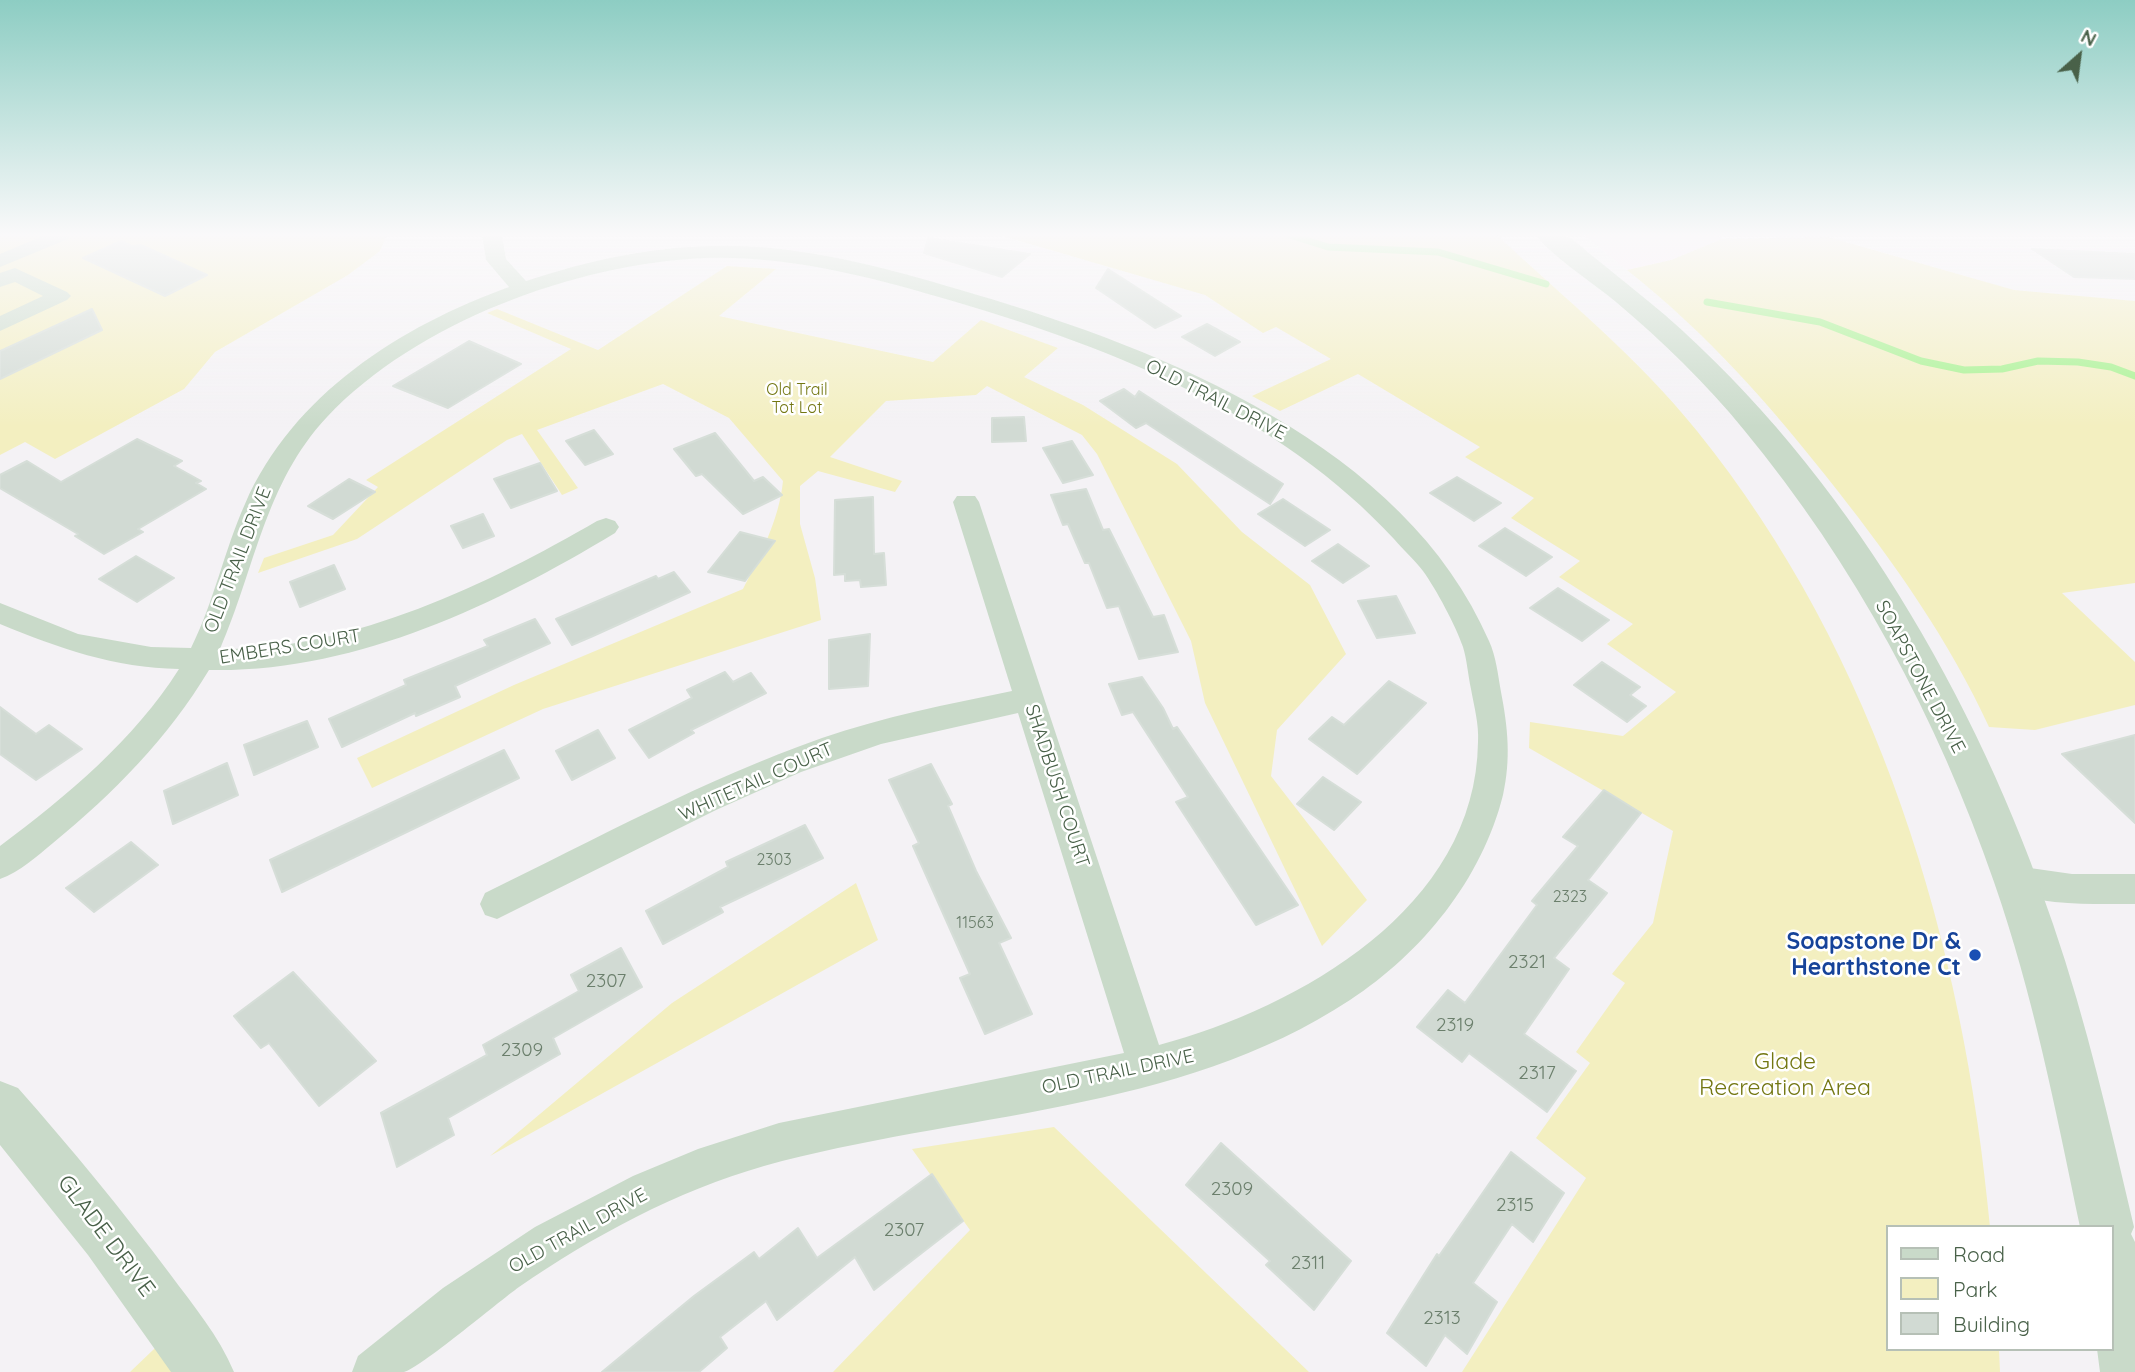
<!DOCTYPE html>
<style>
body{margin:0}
#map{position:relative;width:2135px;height:1372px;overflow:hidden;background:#f4f2f5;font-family:Quicksand,sans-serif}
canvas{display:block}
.legend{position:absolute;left:1886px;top:1225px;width:228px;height:126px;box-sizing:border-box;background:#fff;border:2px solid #b6c0b6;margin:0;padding:9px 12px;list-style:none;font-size:21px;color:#496149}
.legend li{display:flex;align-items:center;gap:14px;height:35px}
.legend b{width:35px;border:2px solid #b6c0b6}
.north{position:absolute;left:2044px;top:21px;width:70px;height:70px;-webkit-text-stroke:5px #fff;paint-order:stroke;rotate:28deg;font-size:19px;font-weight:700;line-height:28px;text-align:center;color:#496149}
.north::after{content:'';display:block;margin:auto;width:24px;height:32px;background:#496149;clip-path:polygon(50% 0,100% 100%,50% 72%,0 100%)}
</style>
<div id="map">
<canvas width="2135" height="1372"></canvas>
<ul class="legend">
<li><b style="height:9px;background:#c9dac9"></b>Road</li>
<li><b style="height:19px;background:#f3efc0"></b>Park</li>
<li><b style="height:19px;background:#d1dad3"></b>Building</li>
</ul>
<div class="north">N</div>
</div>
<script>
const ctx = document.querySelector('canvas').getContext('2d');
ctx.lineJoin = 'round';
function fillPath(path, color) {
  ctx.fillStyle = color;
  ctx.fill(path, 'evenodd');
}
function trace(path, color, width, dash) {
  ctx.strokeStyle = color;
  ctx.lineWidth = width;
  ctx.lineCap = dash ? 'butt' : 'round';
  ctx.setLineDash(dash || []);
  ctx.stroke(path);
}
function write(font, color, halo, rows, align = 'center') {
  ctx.font = font + ' Quicksand,sans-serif';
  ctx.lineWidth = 5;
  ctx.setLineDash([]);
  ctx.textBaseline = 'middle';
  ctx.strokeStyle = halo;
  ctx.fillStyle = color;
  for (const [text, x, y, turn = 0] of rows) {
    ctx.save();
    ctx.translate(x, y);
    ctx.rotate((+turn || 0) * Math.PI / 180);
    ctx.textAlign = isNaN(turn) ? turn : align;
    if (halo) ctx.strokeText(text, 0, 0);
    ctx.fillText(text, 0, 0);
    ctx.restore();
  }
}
const commercial = new Path2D(`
 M1584,235H1717L1722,239L1671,260L1627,270Z`);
const green = new Path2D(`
 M0,235H387L380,251L348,275L215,352L184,389L55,459L25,442L0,455Z
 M999,235H1497C1566,300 1637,356 1697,431C1878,655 1964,944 1990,1227H1888V1349H1999L2000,1372H1462L1586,1178L1536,1138L1590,1063L1576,1052L1625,983L1612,974L1653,923L1673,831L1529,748L1530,722L1623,736L1676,692L1607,644L1633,624L1559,577L1580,561L1511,518L1534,498L1465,457L1480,447L1358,374L1280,411L1252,396L1331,359L1276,327L1263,333L1205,295Z
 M1828,237L2014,290L2135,301V583L2062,593L2135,662V705L2035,730L1989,727C1949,640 1895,564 1837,490C1772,407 1709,335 1627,270L1671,260L1722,239Z
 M727,266L776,269L719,316L933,362L981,320L1058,348L1024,377L1083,405L1177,464L1242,532L1310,585L1346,654L1277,730L1271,776L1367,900L1322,946L1205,703L1191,641L1097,454L1082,435L987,386L976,395L886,401L830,457L902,481L895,492L818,471L800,486V524L815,578L821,620L543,709L372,788L357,758L514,685L743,589C761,554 779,520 783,481L729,418L663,384L537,430L578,488L562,495L522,434L507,440L357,539L258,573L264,558L333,535L378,487L366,480L571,349L487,313L497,309L598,350Z
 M856,883L878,940L490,1156L672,1003Z
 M1054,1127L1309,1372H833L970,1230L912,1149Z
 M176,1328L201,1372H130Z`);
const stream = new Path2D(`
 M1290,235L1328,247L1438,252L1546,284
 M1707,302L1820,322L1921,361L1964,370L2002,369L2038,361L2078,362L2111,367L2135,376`);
const building = new Path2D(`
 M928,238L1030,254L1002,277L924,253Z
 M121,241L132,246L141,245L207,275L165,296L83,258Z
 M2032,249L2135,254V279L2074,277Z
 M1108,269L1181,316L1155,328L1096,288Z
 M92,309L102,330L0,379V351Z
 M1207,324L1240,342L1215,356L1182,337Z
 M469,341L521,364L448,408L393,386Z
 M1124,389L1135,397L1139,391L1283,484L1270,504L1146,423L1136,428L1100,401Z
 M1024,417L1026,441L992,442V418Z
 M594,430L613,454L585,465L566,441Z
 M715,433L754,481L763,477L782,495L743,514L702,474L696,476L674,449Z
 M137,439L182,461L174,466L201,481L196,483L206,489L138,529L143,532L104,554L75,536L78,534L0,488V475L27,461L61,482Z
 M1072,441L1093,475L1063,483L1043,448Z
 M540,463L557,491L511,508L494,479Z
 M1457,477L1501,503L1474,521L1430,493Z
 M349,479L375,492L333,519L308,506Z
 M1086,489L1103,530L1109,529L1153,617L1164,615L1178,652L1139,659L1119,606L1107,608L1089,563H1085L1068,524L1063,525L1051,495Z
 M873,497L874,554L884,553L886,585L861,587L860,580L845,581V574L834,575L835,500Z
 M1283,499L1330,530L1305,546L1258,514Z
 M483,514L494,536L463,548L451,526Z
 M1505,528L1552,557L1526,576L1479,546Z
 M740,532L775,541L745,581L708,572Z
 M1338,544L1369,566L1343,583L1312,561Z
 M136,556L174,578L137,602L99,579Z
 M334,565L345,589L300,607L290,582Z
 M674,572L690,592L593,636L572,645L556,619L656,576L658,579Z
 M1558,588L1609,620L1582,641L1530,608Z
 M1396,596L1415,633L1377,638L1358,601Z
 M535,619L550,643L455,686L460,697L416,716L415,713L342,747L329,719L406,685L404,680L488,646L484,640Z
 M870,634L868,686L829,689V640Z
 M1602,662L1640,687L1630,695L1646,706L1627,722L1574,685Z
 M725,672L733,682L751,673L766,693L691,730L694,733L649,758L629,730L692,698L687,690Z
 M1142,677L1163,708L1173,729L1177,727L1298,905L1256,925L1176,802L1188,797L1133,712L1122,715L1109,684Z
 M1389,681L1426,703L1357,774L1309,739L1332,717L1344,725Z
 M0,707L36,734L49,725L82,749L36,780L0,754Z
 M307,721L318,747L254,775L244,745Z
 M598,730L615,758L572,780L556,751Z
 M2135,735V823L2062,754Z
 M504,750L519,778L282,892L270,860Z
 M227,763L238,795L173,824L164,791Z
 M931,764L952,804L948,806L976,871L1011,938L999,943L1032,1014L985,1034L960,978L970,974L913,846L919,843L889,780Z
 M1323,777L1361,802L1334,830L1297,804Z
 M1604,790L1641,813L1588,880L1607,893L1554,958L1569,969L1524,1034L1576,1071L1547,1112L1469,1053L1462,1062L1417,1027L1448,990L1465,1003L1537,905L1532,901L1578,846L1563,837Z
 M805,825L823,858L720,907L723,912L663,944L646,911L728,867L726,862Z
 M131,842L158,865L94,912L66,888Z
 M621,948L642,987L553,1038L560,1054L448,1118L454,1135L397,1167L381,1113L487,1055L483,1045L579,991L571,975Z
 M293,972L376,1061L319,1106L269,1043L261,1048L234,1016Z
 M1221,1143L1351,1261L1314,1310L1266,1265L1270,1261L1186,1185Z
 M1511,1152L1564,1193L1533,1242L1512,1224L1473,1283L1497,1302L1467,1354L1445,1335L1426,1366L1387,1333L1437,1254L1439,1256Z
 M932,1174L963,1221L874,1290L855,1257L777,1320L766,1301L720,1337L727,1348L699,1372H602L694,1296L754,1252L759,1259L798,1228L817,1258Z`);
const minor = new Path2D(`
 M45,235H71L68,239L0,267V254Z
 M482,235H502L506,259L526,281C601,256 679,241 758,247C831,252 904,273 974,294C1165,350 1405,446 1489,641C1496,656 1498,675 1501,692C1508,728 1511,759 1503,795C1482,879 1422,953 1350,1000C1177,1114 959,1112 764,1166C677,1191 593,1236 519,1287C498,1302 419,1369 404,1372C388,1372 367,1372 352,1372L358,1356L443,1288L535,1227L633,1176L698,1149L779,1123L1124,1053L1018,713L881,744L801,772L716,810L497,919L485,915L480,904L485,893C596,839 705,779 822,738C883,717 948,704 1012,691L953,502L957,496H975L979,502L1159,1045C1300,1007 1476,908 1478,742C1479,724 1474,706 1471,689C1468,675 1467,660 1463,647C1456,626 1436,589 1423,571C1415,560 1403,550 1394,539C1280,415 1115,349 956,302C875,278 790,255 704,258C575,264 417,322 327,417C265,483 255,569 220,649C349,651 487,585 597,521L606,518L615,521L619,527L615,533C494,606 354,673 209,670C168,738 114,793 53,843C37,856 20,872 0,879V846C67,796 134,740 179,669C115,668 58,648 0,624V603L78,634L151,647L191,648C214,602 224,551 245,504C293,394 401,326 509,287L486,260Z
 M15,268L67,292L71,296L67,300L0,331V316L43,296L15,282L0,287V273Z
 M2016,866L2072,874H2135V904C2092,904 2045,906 2004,891L1999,881L2004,871Z`);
const tertiary = new Path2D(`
 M1536,235C1544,234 1558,232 1566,236C1574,239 1583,248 1590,254C1615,274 1640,294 1665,315C1846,473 1977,698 2053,924C2087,1023 2110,1125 2134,1227L2131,1234L2135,1242V1372H2100L2097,1349H2112V1227H2080C2056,1111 2033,994 1994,882C1938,719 1854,563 1744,430C1706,383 1662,341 1616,302C1595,284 1551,256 1536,235Z
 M0,1081L18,1088C71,1148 122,1210 170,1274C193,1305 219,1336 234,1372H171L88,1255L0,1145Z`);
const markers = [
 [1975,955,7,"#1a4fb4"]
];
const farParknames = [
 ["Old Trail",797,390],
 ["Tot Lot",797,408]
];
const numberNames = [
 ["2303",774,860],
 ["2323",1570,897],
 ["11563",975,923]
];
const streetNames = [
 ["OLD TRAIL DRIVE",1216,400,27],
 ["OLD TRAIL DRIVE",238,560,-69],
 ["EMBERS COURT",290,647,-9],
 ["SOAPSTONE DRIVE",1920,677,62],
 ["WHITETAIL COURT",756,782,-24],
 ["SHADBUSH COURT",1057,786,72],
 ["OLD TRAIL DRIVE",1118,1072,-12],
 ["OLD TRAIL DRIVE",578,1231,-29]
];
const nearNumbernames = [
 ["2321",1527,962],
 ["2307",606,981],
 ["2319",1455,1025],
 ["2309",522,1050],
 ["2317",1537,1073],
 ["2309",1232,1189],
 ["2315",1515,1205],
 ["2307",904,1230],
 ["2311",1308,1263],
 ["2313",1442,1318]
];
const nearTransitnames = [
 ["Soapstone Dr &",1961,942],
 ["Hearthstone Ct",1961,968]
];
const nearParknames = [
 ["Glade",1785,1062],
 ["Recreation Area",1785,1088]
];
const nearStreetnames = [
 ["GLADE DRIVE",106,1236,53]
];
fillPath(commercial, '#fdedf9');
fillPath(green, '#f3efc0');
trace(stream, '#a4f28b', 7);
fillPath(building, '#d1dad3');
trace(building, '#d6ded8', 2);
fillPath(minor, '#c9dac9');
fillPath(tertiary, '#c9dac9');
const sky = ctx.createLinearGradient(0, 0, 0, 427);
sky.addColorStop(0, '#8dcdc3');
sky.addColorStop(0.55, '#faf9fa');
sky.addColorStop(1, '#faf9fa00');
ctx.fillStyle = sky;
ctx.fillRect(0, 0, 2135, 427);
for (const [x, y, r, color] of markers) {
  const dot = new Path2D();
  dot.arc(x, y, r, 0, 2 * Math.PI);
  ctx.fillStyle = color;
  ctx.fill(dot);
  trace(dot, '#fff', 2.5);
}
write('16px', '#737712', '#fff', farParknames);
write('16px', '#6b7f6c', null, numberNames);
write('19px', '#496149', '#fff', streetNames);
write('19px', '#6b7f6c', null, nearNumbernames);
write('bold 23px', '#164399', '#fff', nearTransitnames, 'right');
write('23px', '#737712', '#fff', nearParknames);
write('23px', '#496149', '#fff', nearStreetnames);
</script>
